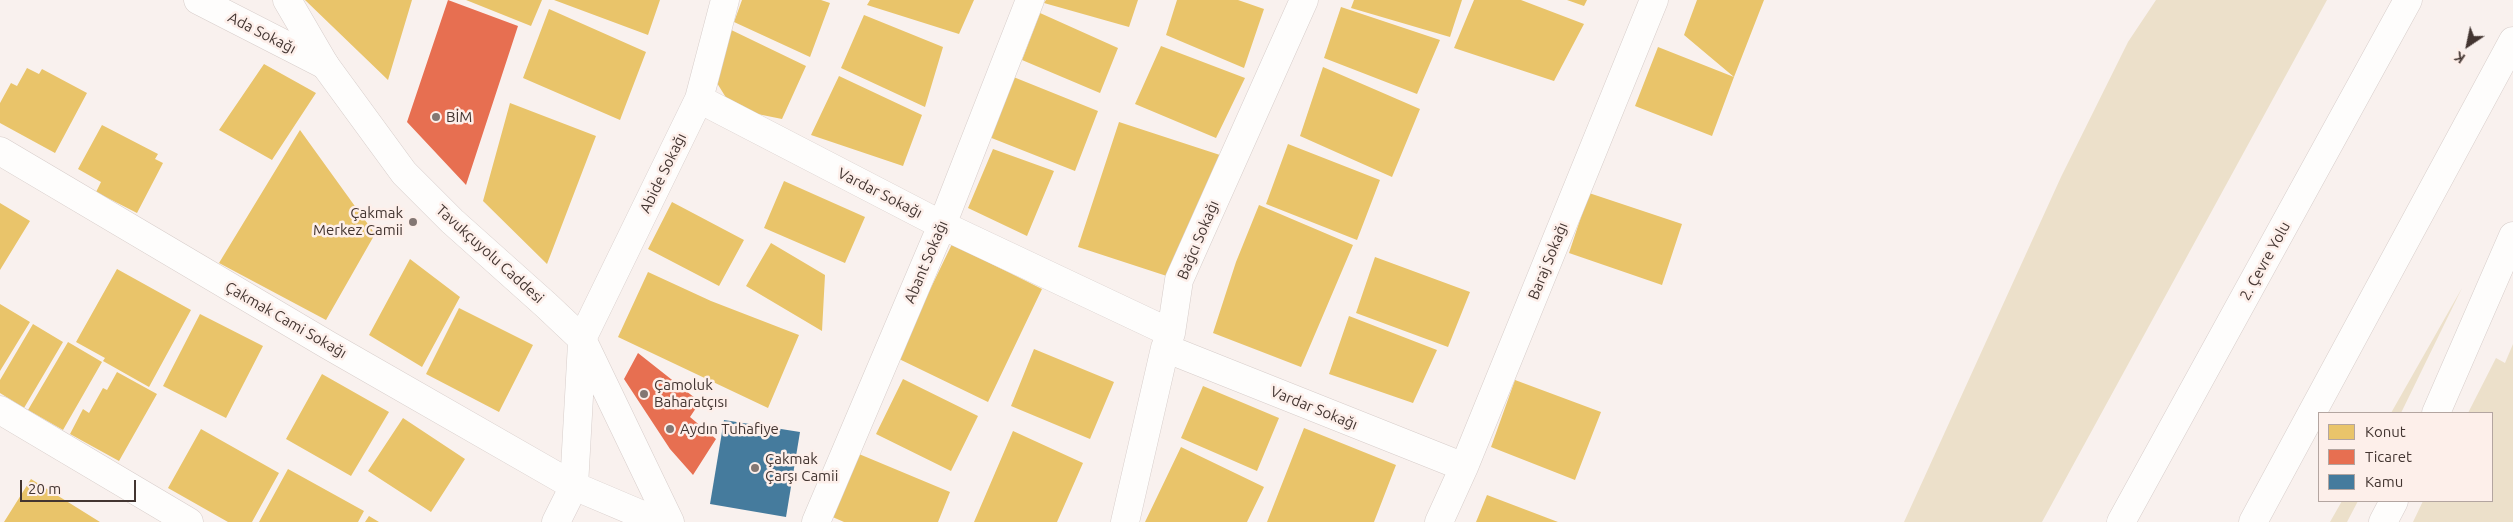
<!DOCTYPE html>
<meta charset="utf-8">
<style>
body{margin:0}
#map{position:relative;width:2513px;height:522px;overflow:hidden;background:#f9f1ee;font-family:Ubuntu,sans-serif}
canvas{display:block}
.legend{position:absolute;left:2318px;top:412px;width:175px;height:90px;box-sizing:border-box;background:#fdefea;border:1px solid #b3a5a0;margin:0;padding:6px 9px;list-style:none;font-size:15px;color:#433531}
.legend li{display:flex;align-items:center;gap:10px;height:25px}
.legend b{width:25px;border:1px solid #b3a5a0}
.north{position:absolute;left:2443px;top:20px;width:50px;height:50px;-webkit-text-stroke:4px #fdefea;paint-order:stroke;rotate:214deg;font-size:14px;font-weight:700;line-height:20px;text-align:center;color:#433531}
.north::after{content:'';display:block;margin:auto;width:18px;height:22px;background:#433531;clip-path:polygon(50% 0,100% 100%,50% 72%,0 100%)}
.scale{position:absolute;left:20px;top:480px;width:116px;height:22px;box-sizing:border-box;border:2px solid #433531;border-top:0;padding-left:6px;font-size:15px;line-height:18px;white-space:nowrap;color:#433531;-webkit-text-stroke:4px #fdefea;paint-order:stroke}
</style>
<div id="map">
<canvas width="2513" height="522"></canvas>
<ul class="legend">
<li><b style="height:14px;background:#e9c46a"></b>Konut</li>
<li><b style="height:14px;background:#e76f51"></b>Ticaret</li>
<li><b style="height:14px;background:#457b9d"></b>Kamu</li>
</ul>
<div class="north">K</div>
<div class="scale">20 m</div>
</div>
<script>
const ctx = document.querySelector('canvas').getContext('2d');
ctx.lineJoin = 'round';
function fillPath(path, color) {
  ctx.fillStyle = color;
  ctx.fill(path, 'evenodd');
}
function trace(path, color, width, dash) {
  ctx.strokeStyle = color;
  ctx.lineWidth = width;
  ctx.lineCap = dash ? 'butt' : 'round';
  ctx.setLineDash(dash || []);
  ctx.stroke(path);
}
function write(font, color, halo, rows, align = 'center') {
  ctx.font = font + ' Ubuntu,sans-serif';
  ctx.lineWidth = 5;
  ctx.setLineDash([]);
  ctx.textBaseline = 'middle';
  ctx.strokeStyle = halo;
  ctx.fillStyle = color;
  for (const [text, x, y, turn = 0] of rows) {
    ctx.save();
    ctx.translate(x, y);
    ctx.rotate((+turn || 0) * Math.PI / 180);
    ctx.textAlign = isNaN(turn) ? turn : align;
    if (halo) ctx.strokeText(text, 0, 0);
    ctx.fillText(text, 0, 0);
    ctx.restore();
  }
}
const green = new Path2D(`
 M2156,0H2327L2042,522H1904L2061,177L2128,42Z
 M2462,288L2401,413H2391Z
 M2513,344V522H2413L2423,501H2492V413H2468L2496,358L2505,363Z
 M2342,501H2358L2347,522H2330Z`);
const homes = new Path2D(`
 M305,0H412L388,80Z
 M466,0H542L531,26Z
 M554,0H660L648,35Z
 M742,0H821L830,3L810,57L734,22Z
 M870,0H974L959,34L867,5Z
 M1046,0H1138L1129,27L1044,3Z
 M1177,0H1238L1264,9L1244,68L1166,35Z
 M1354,0H1462L1450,37L1351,8Z
 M1474,0H1521L1584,24L1554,81L1454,48Z
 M1567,0H1587L1584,6Z
 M1697,0H1764L1734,77L1684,35Z
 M1341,7L1440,40L1417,94L1324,58Z
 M549,9L646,52L620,120L523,78Z
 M1040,13L1118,48L1100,93L1022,60Z
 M864,15L943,47L925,107L841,68Z
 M723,26L806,66L782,119L733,109L709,70Z
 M1161,46L1245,78L1216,138L1135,104Z
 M1658,47L1734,77L1712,136L1635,106Z
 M264,64L316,93L272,160L219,130Z
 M1323,67L1420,109L1392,177L1300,136Z
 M27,68L39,74L42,69L87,93L55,153L0,123V103L11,83L17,86Z
 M839,76L922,115L903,166L811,135Z
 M1011,76L1098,111L1075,171L989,137Z
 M510,103L596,136L547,264L483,201Z
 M1119,122L1220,155L1179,280L1078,247Z
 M102,125L158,154L155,159L163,163L137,213L96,192L101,182L78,169Z
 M300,130L375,234L326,320L219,263Z
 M1288,144L1380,180L1357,240L1266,204Z
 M993,149L1054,171L1027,236L968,208Z
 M784,181L865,217L845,263L764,228Z
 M1589,193L1682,224L1662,285L1569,253Z
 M672,202L744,240L719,286L648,249Z
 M0,203L30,221L0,270Z
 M1259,205L1353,245L1301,367L1213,333L1236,262Z
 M771,243L825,275L822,331L746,286Z
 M952,244L1042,289L988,402L897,358Z
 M1375,257L1470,292L1448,347L1356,313Z
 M410,259L460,297L422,367L369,335Z
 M117,269L191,310L149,387L103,361L105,358L76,342Z
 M648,272L711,301L799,335L768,408L618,337Z
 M0,304L30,322L0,371Z
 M459,308L533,345L499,412L426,374Z
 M200,314L263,346L226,418L163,386Z
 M1349,316L1437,350L1413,403L1329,374Z
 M33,324L63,342L24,408L0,393V380Z
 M68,342L102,362L63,430L28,410Z
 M1034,349L1114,382L1090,439L1011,406Z
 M117,372L157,394L119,461L70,434L83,409L89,413L103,388L107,390Z
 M322,374L389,412L351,476L286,439Z
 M903,379L978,416L951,471L876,434Z
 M1515,380L1601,412L1575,480L1491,447Z
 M1203,386L1279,418L1257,471L1181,438Z
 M403,418L465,459L431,512L368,471Z
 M1304,428L1396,465L1374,522H1267Z
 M201,429L279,473L252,522H228L168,488Z
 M1013,431L1083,463L1057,522H974Z
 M1181,447L1264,487L1247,522H1145Z
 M847,449L950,492L938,522H844L821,512Z
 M288,469L364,511L358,522H259Z
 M31,479L100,522H4Z
 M1487,495L1558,522H1476Z
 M369,516L379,522H365Z`);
const shops = new Path2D(`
 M448,0L518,26L466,185L407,122Z
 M638,353L700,402L690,417L716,439L693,475L670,449L624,379Z`);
const public = new Path2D(`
 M724,420L800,432L786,517L710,504Z`);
const street = new Path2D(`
 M198,0L325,65
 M699,99L942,225L1171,333
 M0,151L328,345L574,486L659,522
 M582,339L699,99L725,0
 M1165,348L1464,467
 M0,410L189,522
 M816,522L942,225L1030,0
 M1125,522L1165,348L1171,333L1179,280L1304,0
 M1439,522L1464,467L1654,0`);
const primary = new Path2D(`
 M287,0L325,65L404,173L452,221L546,305L582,339L670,522
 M556,522L574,486L582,343`);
const highway = new Path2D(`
 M2436,413L2513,236
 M2121,522L2408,0
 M2253,522L2513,41
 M2383,522L2394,501`);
const markers = [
 [436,117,5,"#837773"],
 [413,222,5,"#837773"],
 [644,394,5,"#837773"],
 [670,429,5,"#837773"],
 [755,468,5,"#837773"]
];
const streetNames = [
 ["Ada Sokağı",262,33,27],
 ["Abide Sokağı",663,173,-64],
 ["Vardar Sokağı",880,193,27],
 ["Bağcı Sokağı",1198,240,-67],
 ["Tavukçuyolu Caddesi",490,254,42],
 ["Baraj Sokağı",1548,261,-68],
 ["2. Çevre Yolu",2265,261,-61],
 ["Abant Sokağı",926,262,-67],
 ["Çakmak Cami Sokağı",286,320,30],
 ["Vardar Sokağı",1314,408,22]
];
const poiNames = [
 ["BİM",446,117],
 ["Çakmak",403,213,"right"],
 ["Merkez Camii",403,230,"right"],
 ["Çamoluk",654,385],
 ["Baharatçısı",654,402],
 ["Aydın Tuhafiye",680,429],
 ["Çakmak",765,459],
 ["Çarşı Camii",765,476]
];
fillPath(green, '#ece0ca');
fillPath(homes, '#e9c46a');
fillPath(shops, '#e76f51');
fillPath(public, '#457b9d');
trace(street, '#d7cdca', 29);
trace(primary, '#d7cdca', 29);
trace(highway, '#d7cdca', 29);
trace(street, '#fefdfc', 28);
trace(primary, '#fefdfc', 28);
trace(highway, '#fefdfc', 28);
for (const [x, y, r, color] of markers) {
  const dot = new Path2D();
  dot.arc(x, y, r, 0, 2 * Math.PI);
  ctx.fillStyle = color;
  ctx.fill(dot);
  trace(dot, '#fdefea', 2);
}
write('15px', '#433531', '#fdefea', streetNames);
write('15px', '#433531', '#fdefea', poiNames, 'left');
</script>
